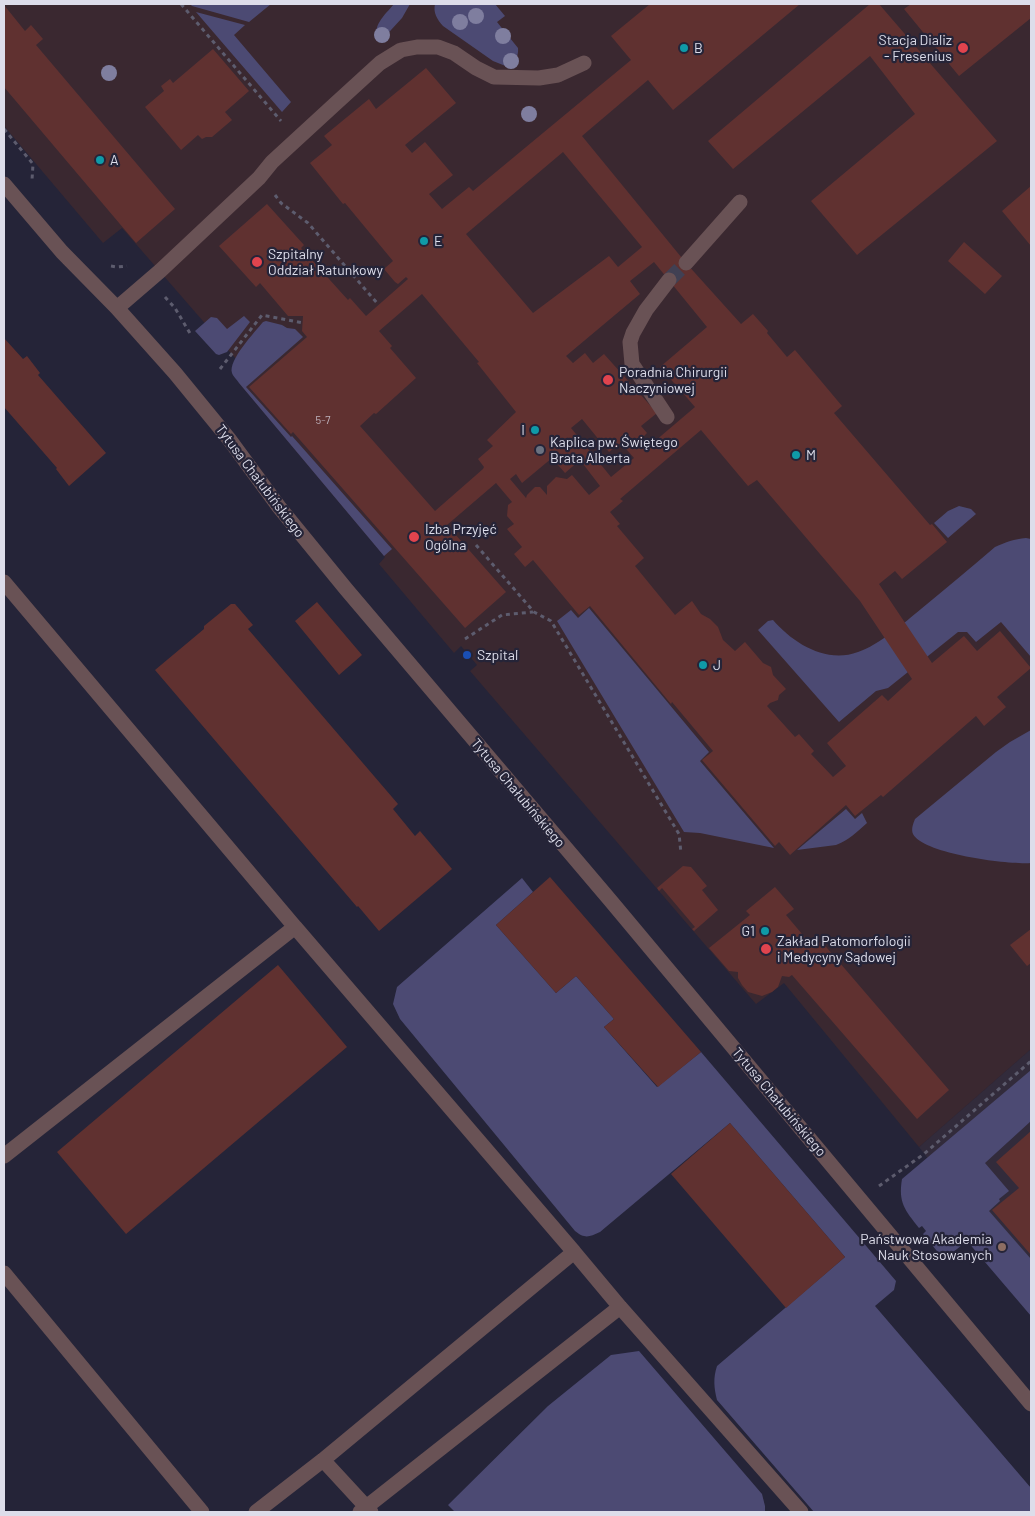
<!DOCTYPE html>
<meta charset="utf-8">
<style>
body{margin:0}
#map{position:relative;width:1035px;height:1516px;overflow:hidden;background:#252438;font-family:Barlow,sans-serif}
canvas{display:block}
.frame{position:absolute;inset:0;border:5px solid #ddddea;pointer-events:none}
</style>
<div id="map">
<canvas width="1035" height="1516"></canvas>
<div class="frame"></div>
</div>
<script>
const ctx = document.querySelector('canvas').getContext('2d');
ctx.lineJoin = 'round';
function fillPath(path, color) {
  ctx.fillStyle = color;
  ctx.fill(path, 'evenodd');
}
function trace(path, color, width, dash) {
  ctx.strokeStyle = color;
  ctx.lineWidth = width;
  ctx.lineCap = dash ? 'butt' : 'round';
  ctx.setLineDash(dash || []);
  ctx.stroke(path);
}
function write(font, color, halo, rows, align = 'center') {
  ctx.font = font + ' Barlow,sans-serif';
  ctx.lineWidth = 4.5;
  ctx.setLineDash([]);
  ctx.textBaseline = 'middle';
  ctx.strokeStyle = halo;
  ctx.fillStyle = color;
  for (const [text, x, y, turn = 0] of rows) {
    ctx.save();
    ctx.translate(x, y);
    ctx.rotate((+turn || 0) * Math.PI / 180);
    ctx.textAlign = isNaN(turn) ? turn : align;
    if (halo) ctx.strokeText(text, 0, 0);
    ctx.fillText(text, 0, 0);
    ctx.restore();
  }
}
const education = new Path2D(`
 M1031,1049V1315L929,1160L919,1147Z`);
const medical = new Path2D(`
 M4,4H1031V1049L919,1147L784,983L756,1004L470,671L477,665L461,646L454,653L379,564L385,557L239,383L249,374L122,228L103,243L4,126Z`);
const green = new Path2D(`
 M190,4H271L249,22L192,6Z
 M394,4H410L402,18L380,42C369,28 385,15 394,4Z
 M435,4H495L505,16L497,22L518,48C519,57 514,61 508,67L493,61L443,26C437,19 433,13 435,4Z
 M196,12L245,25L234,35L291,102L282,112Z
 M244,316L250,322L227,352L219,355L216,354L195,331L211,317L217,318L227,329Z
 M266,321L282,325L287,328L295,329L303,337L246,387L291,437L292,436L392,549L384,556L239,383C237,380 233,376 232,373C228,360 255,332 263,322Z
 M959,506L971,509L976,514L948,538L934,523L948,511Z
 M1026,538L1031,539V657L1001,622L976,642L967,632H958L888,688L876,691L839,722L758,630L768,621L773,620C793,643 826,664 858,652C879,645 904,623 921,609C946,588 971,568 995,547C1006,542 1014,539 1026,538Z
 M589,608L709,752L700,761L774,848L700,833L684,832L557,621L571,610L578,618Z
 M1031,730V863C1010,865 923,854 913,834C911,829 913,824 915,819L996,752L1010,742Z
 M846,809L855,819L862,813L867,823C857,832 849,840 836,845L797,850Z
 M522,878L533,892L496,925L556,993L576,976L614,1019L604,1027L657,1087L701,1052L896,1281L894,1290L875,1306L1031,1488V1512H814L717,1400C714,1388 713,1378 717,1366L845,1257L730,1123L600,1232C589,1237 585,1239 575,1231L400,1019L393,1004L397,987Z
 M1031,1070V1121L985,1163L1009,1191L999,1199L1000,1201L989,1211L1031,1259V1316L967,1241L947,1257L941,1256L923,1234L926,1231L922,1226L919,1228C905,1210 898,1203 902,1179Z
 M639,1351L762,1494L765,1506V1512H455L448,1505L548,1406L611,1355Z`);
const building = new Path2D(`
 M650,4H800L673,110L648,80L582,136L686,263L741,324L753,314L768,331L767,333L787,357L795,350L842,406L834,413L930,525L932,524L947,542L902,579L895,571L879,584L932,663L964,636L977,651L1000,631L1031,668L997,697L1006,707L984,726L976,716L883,797L881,795L855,816L846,805L790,855L779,842L775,846L702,760L713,751L672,702L671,704L590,606L579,615L533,560L525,567L514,554L522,547L507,529L514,524L507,516L508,505L512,502L496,483L447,525L506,592L465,628L293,432L291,434L249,387L307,337L302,331L303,316H288L260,283L256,287L219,246L267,204L304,245L301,248L348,300L350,298L366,316L408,279L406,277L398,284L395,282L384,269L393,261L345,203L343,204L310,163L332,145L324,136L369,99L376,109L426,68L456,103L405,145L412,153L425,142L453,175L429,194L442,209L469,187L473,191L631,60L611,36ZM563,152L642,247L618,267L609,256L533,313L466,234ZM654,262L707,327L660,367L695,407L648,447L641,439L647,433L641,426L657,413L604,354L593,363L585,353L573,363L566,356L640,294L630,281ZM422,294L479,362L477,363L516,412L487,440L493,446L478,459L484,467L483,469L435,511L360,426L374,413L376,414L416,378L390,348L392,346L379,331ZM582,419L609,452L621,443L634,458L611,477L571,428ZM701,430L748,486L757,480L860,601L912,679L888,701L882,695L827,743L846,766L833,777L811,754L814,751L799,734L795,737L767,706L770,703L778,700L779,695L786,689L773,675L771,667L763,663L745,642L735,651L723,640L718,627L710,619L701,614L692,601L675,615L635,566L644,558L617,526L620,524L610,512L623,501L620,499ZM552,458L565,473L580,460L600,486L589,495L572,475L567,479L556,477L547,486V495L540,487H535L527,495L526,498L510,479L516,474L522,483Z
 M870,4H879L997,141L857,255L811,201L915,114L870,56L733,169L708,141Z
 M911,4H1031V18L959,76L904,9Z
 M4,5L25,31L31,25L43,39L36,45L175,209L136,243L4,87Z
 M213,49L249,91L225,112L232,120L212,137H206L202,139L198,135L181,150L145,107L164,91L161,86L170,79L173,83Z
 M1031,186V246L1002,211Z
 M964,242L1002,276L985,294L948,261Z
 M4,338L23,359L27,356L40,373L38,375L106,453L69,486L56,469L57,468L4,407Z
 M317,602L362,655L339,675L295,621Z
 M231,604H235L253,625L248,629L398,804L393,809L415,836L420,831L452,869L379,931L358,906L357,907L155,670L204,629V626Z
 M683,866L691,867L707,886L702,890L718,910L694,931L692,929L695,927L662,888L659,891L657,888Z
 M550,877L701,1052L658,1087L604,1027L614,1019L576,976L556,993L496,925Z
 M775,887L794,909L786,915L813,947L821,941L949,1090L917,1119L792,975L789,977L782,976L778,987L772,992L762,996L748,992L742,985L738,978V972L729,971L709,948L750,915L746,911Z
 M1031,929V963L1027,966L1010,945Z
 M278,965L347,1047L126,1234L57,1152Z
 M730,1123L845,1257L786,1308L671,1174Z
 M1031,1131V1255L992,1210L1019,1188L996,1162Z`);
const minorTunnel = new Path2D(`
 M669,280L686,263`);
const path = new Path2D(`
 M181,4L281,121
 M4,129L33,164L32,180
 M275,195L281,203L308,223L377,303
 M111,266L117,267L127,266
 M165,297L175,308L191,335
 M220,369L262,315L303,323
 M476,545L534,612L551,621L679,834L681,853
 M465,639L502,615L533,612
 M879,1186L924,1154L1031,1061`);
const minor = new Path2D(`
 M4,184L62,252L117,308L175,373L229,439L279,507L346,589L610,900L1031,1404
 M686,263L740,202
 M117,308L160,271L259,178L272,162L334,105L380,63L401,50L417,47H438L454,53L476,68L494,77L539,78L558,75L584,63
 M667,417L632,364L630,342L633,333L646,310L669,280
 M4,582L295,927
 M4,1156L295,927L574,1252
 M4,1273L202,1512
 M323,1460L371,1512
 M256,1512L323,1460L574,1252L620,1307L801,1512
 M360,1512L620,1307`);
const trees = [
 [476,16],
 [460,22],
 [382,35],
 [503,36],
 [511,61],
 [109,73],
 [529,114]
];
const markers = [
 [684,48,5,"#0f9aa8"],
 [963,48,6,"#e0444e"],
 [100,160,5,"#0f9aa8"],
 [424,241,5,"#0f9aa8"],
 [257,262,6,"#e0444e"],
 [608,380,6,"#e0444e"],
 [535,430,5,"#0f9aa8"],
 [540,450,5,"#6b7280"],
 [796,455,5,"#0f9aa8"],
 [414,537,6,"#e0444e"],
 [467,655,5,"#1a4fb4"],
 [703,665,5,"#0f9aa8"],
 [765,931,5,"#0f9aa8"],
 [766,949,6,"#e0444e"],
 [1002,1247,5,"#8d6e63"]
];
const numberNames = [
 ["5-7",323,420]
];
const poiNames = [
 ["Stacja Dializ",952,40,"right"],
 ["- Fresenius",952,56,"right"],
 ["B",694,48],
 ["A",110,160],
 ["E",434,241],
 ["Szpitalny",268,254],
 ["Oddział Ratunkowy",268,270],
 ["Poradnia Chirurgii",619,372],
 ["Naczyniowej",619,388],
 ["I",525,430,"right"],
 ["Kaplica pw. Świętego",550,442],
 ["Brata Alberta",550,458],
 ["M",806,455],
 ["Izba Przyjęć",425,529],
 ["Ogólna",425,545],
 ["Szpital",477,655],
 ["J",713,665],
 ["G1",755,931,"right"],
 ["Zakład Patomorfologii",777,941],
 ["i Medycyny Sądowej",777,957],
 ["Państwowa Akademia",992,1239,"right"],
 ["Nauk Stosowanych",992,1255,"right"]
];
const streetNames = [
 ["Tytusa Chałubińskiego",260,481,53],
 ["Tytusa Chałubińskiego",518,793,50],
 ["Tytusa Chałubińskiego",779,1102,50]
];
fillPath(education, '#322b3b');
fillPath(medical, '#3a2830');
fillPath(green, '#4c4a73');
fillPath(building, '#603130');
trace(minorTunnel, '#414053', 15, [15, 8]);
trace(path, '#5d5c6e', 3, [4, 4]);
trace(minor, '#695255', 15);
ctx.fillStyle = '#7f7e9f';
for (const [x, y] of trees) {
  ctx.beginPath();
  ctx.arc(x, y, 8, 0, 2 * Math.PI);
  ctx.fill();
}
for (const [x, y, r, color] of markers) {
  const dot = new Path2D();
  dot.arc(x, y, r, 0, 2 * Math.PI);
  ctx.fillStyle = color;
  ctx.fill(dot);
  trace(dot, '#252438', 2);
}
write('11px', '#beb2bc', null, numberNames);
write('14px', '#ddddea', '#252438', poiNames, 'left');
write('14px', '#ddddea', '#252438', streetNames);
</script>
